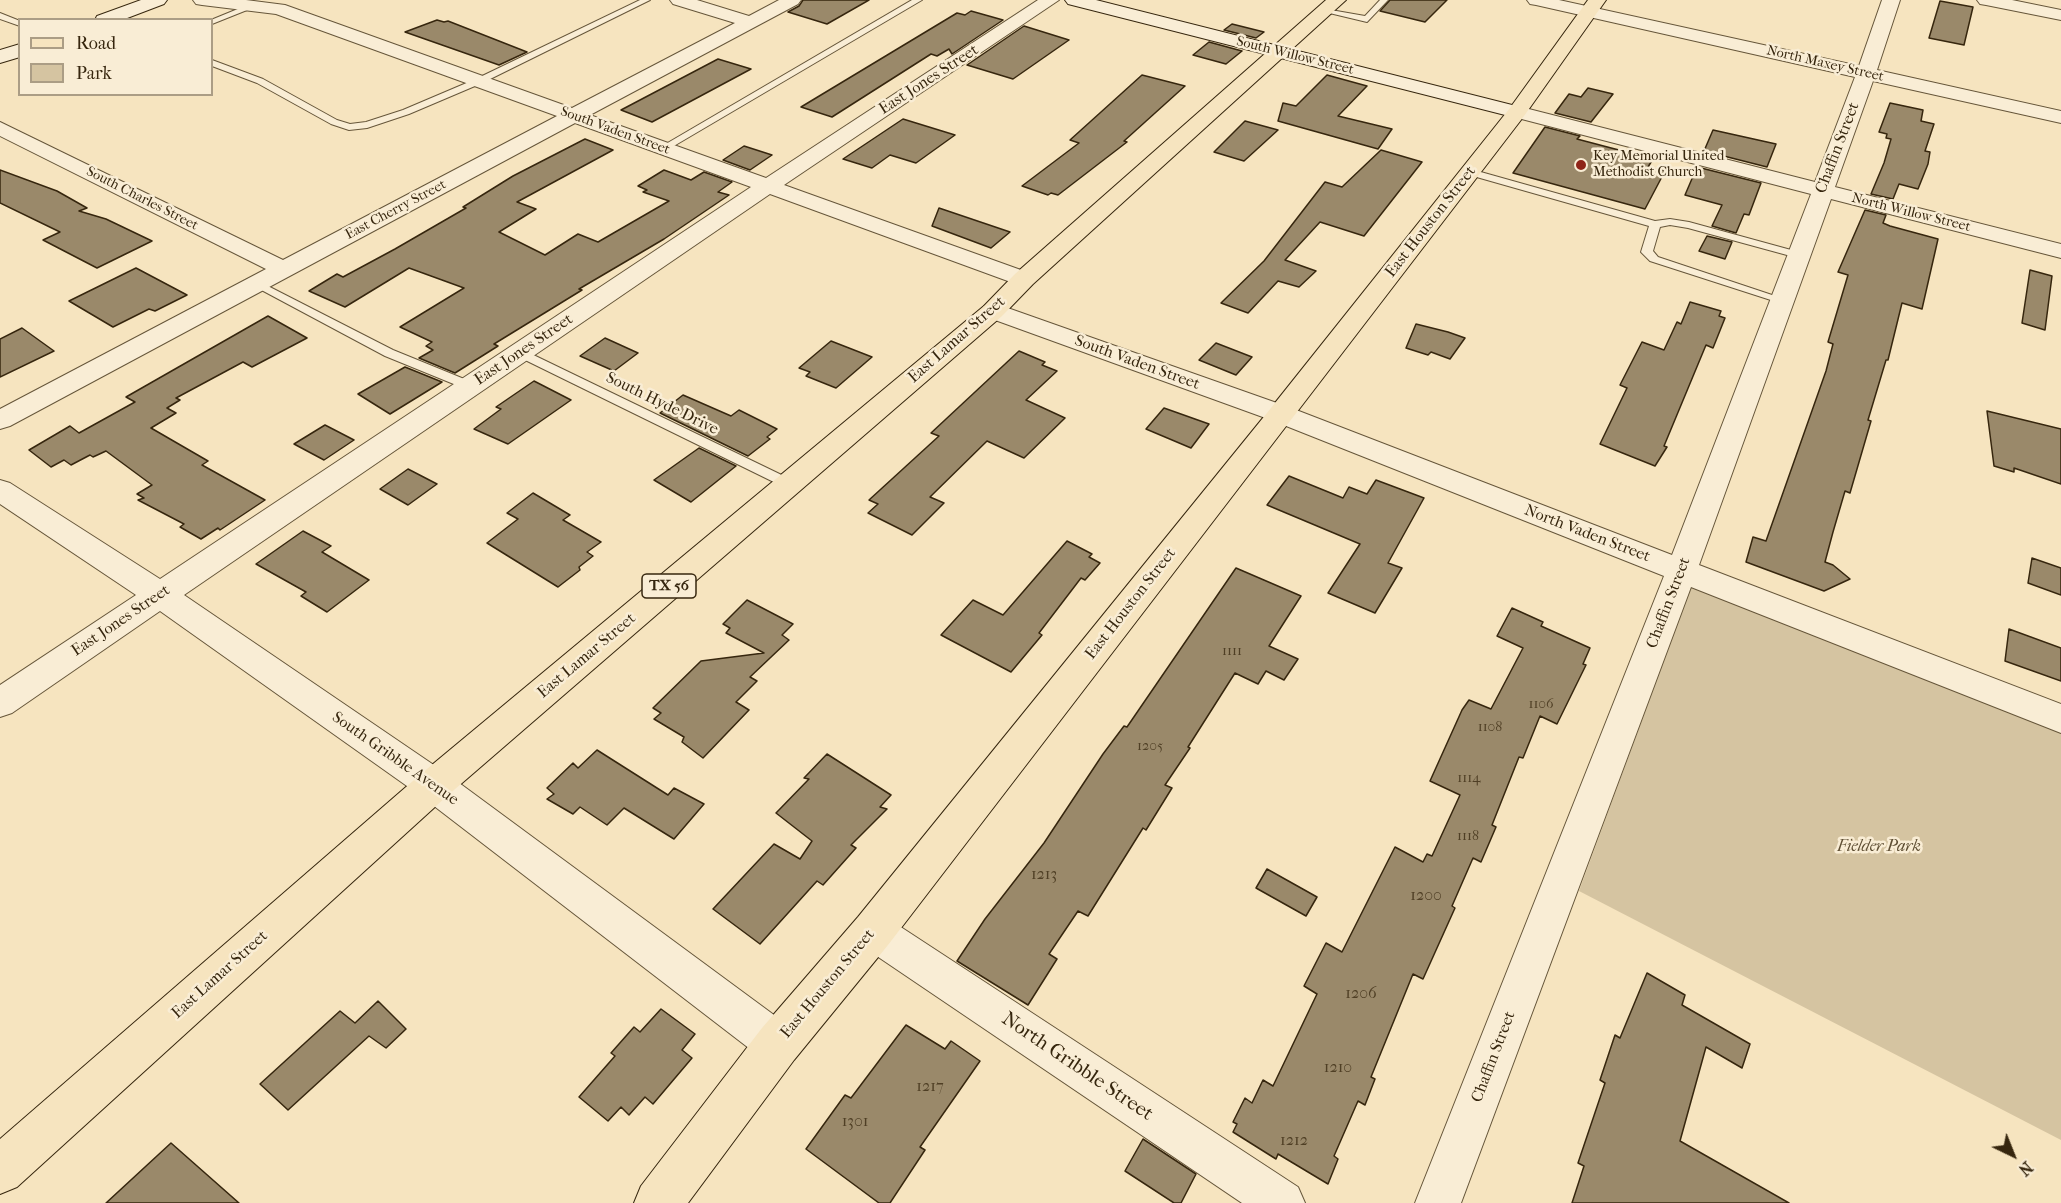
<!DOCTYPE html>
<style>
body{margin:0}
#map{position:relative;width:2061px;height:1203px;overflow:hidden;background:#f6e4bf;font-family:"IM FELL French Canon",serif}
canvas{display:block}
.legend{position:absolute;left:18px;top:18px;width:195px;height:78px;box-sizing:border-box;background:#f9edd5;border:2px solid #ab9d85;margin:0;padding:8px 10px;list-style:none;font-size:18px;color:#36260e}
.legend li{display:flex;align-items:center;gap:12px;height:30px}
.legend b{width:30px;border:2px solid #ab9d85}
.north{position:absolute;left:1983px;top:1125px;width:60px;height:60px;-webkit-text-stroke:4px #f9edd5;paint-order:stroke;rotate:137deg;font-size:16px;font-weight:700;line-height:24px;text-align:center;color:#36260e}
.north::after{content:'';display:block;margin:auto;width:21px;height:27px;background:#36260e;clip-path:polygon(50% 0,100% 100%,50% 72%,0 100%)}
</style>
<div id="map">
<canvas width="2061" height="1203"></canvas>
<ul class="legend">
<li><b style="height:8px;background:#f6e4bf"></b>Road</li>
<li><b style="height:16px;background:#d5c4a1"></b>Park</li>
</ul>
<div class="north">N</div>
</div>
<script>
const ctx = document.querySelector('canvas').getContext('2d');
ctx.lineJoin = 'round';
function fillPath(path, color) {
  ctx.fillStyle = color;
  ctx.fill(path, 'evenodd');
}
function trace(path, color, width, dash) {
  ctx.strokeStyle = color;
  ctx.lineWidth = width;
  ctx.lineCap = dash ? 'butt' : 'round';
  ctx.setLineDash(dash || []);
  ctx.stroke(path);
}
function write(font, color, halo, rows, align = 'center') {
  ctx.font = font + ' "IM FELL French Canon",serif';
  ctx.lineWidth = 5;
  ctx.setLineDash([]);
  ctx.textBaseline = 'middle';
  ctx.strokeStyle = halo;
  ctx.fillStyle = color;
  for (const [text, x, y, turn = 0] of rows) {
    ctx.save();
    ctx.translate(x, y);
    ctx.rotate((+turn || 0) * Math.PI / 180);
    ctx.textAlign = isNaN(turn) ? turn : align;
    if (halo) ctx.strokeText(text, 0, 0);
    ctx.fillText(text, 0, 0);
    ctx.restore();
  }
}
const green = new Path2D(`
 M1692,584L2061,729V1140L1579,891Z`);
const building = new Path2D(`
 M803,0H869L827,24L788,12L799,6Z
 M1390,0H1447L1425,22L1380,11Z
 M1940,1L1973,7L1964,45L1929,38Z
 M971,11L1003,20L952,54L949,49L937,56L931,54L832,117L801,107L957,13L965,15Z
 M437,20L444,22L448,21L527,52L499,65L405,32Z
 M1232,24L1264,32L1256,38L1224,30Z
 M1024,26L1069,40L1013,79L967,65Z
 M1209,42L1242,51L1226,64L1193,55Z
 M718,59L751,69L652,122L621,110Z
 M1142,75L1185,86L1124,141L1127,142L1058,195L1051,193L1048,195L1022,186L1079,143L1070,140Z
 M1327,75L1367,86L1338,116L1392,129L1378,149L1278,121L1283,103L1296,106Z
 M1588,88L1613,94L1591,122L1555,113L1569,94L1581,97Z
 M1890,103L1923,110L1921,121L1934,124L1925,151L1930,152L1928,164L1918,189L1899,184L1893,199L1871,194L1884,163L1891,139L1886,138L1887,134L1879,132Z
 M903,119L955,135L916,163L890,155L872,168L843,159Z
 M1245,121L1278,130L1244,161L1214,152Z
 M1545,127L1580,136L1577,139L1653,159L1648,167L1665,171L1645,209L1513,173Z
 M1713,130L1776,144L1767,167L1704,151Z
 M585,139L613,150L517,202L536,209L499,232L545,255L578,234L598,242L669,201L643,192L647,190L638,186L664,170L691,180L704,172L732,182L718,192L729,195L664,239L579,289L582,290L494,344L498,346L455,373L419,358L433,350L426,346L432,342L400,327L464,288L409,268L345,307L309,291L337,274L343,277L395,249L466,208L463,207L513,176Z
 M744,146L772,155L750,170L723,160Z
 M1381,150L1422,162L1364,236L1320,222L1285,260L1316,271L1299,287L1278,281L1248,313L1221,303L1264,261L1325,182L1342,187Z
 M1697,167L1761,183L1749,215L1744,214L1736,233L1712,226L1722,205L1685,195Z
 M0,170L57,191L87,208L79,211L106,219L152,241L97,268L43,240L60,232L0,203Z
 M939,208L1010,232L991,248L932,226Z
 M1865,210L1886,215L1883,223L1890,226L1938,239L1922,309L1902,303L1888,360H1886L1868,420L1871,421L1850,493L1845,491L1833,532L1825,562L1833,565L1850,579L1824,591L1746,562L1753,537L1766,541L1826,371L1833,344L1828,342L1848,275L1838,272Z
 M1707,236L1732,242L1725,259L1699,251Z
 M136,268L187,295L155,311L149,309L113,327L69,301Z
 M2030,270L2052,276L2045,330L2022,323Z
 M1690,302L1721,311L1719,316L1725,318L1713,348L1706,345L1664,446L1667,447L1655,466L1600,444L1627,388L1620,385L1642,342L1664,350L1677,322L1681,324Z
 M268,316L307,338L252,367L243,362L176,398L180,400L167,408L176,413L151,428L208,461L202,465L265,500L220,530L218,528L201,539L180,527L184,524L138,500L144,498L137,494L152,485L106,451L93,457L90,455L71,465L64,460L51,467L29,450L70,426L79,433L135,402L126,397Z
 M1416,324L1448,332L1465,338L1450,359L1431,352L1428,355L1406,348Z
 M22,328L54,351L0,377V339Z
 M605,338L638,353L614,371L580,356Z
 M831,341L872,357L836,388L806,376L810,372L799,368Z
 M1216,343L1252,357L1236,375L1199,360Z
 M1019,351L1045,362L1042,365L1057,371L1026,400L1065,418L1024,458L987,441L930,497L944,503L912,535L868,513L878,504L869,500L939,436L931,433Z
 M405,367L442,382L390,414L358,394Z
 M534,381L571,400L508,444L474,429L501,409L496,407Z
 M683,395L731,416L739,410L777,429L767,437L770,439L748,456L660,413Z
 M1164,408L1209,424L1191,448L1146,429Z
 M1987,411L2061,429V484L2014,468V472L1994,466Z
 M325,425L354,440L324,460L294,444Z
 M699,448L736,466L691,502L654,480Z
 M408,469L437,484L408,505L380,489Z
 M1289,476L1343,498L1349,487L1367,494L1376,480L1424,498L1388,563L1402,568L1375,613L1328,593L1360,544L1267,505Z
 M533,493L570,515L563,520L601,542L587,552L593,556L579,567L580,570L558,587L487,543L518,519L507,513Z
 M303,531L331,546L322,552L369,580L327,612L301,596L306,592L256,564Z
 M1067,541L1092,554L1089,557L1100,563L1085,580L1081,578L1039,633L1042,635L1011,672L941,635L973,600L1003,615Z
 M2032,558L2061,568V595L2028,583Z
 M1236,568L1301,596L1269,646L1298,659L1284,680L1266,671L1258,684L1235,673L1188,747L1190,748L1165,785L1172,788L1146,830L1143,828L1088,916L1078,911L1049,954L1057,959L1028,1005L957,961L985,919L1044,843L1103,754L1124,726L1127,727Z
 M747,600L793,624L782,635L789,640L750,677L757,681L736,702L749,710L703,758L682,742L684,737L654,719L661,713L653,708L701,661L764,653L726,633L730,628L723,624Z
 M1512,608L1543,622L1541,626L1590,648L1583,664L1586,665L1557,724L1540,716L1523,758L1519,757L1492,825L1496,827L1481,862L1473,858L1452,906L1455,908L1423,979L1413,974L1371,1077L1375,1079L1365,1105L1358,1101L1334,1156L1338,1159L1328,1184L1278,1154L1276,1159L1233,1132L1237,1124L1233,1122L1245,1098L1252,1103L1263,1080L1273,1086L1317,994L1304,986L1326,943L1342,952L1395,847L1423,862L1427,854L1432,856L1460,795L1430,781L1462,710L1469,700L1491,709L1523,648L1497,636Z
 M2009,629L2061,648V681L2005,661Z
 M597,750L668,795L674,788L704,804L674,839L624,808L607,825L580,807L573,814L547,799L554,794L547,788L573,763L578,768Z
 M827,754L891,795L880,807L887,809L851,845L856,848L823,885L817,881L760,944L713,909L774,844L800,859L812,841L776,813L809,779L804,778Z
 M1267,869L1317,897L1306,916L1256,888Z
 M1647,973L1685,995L1682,1005L1750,1044L1742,1068L1706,1047L1680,1141L1789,1203H1572L1584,1166L1578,1163L1605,1083L1600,1080L1615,1035L1620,1038Z
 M378,1001L406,1029L386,1048L369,1036L288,1110L260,1084L340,1011L355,1023Z
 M661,1009L695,1034L682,1050L692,1058L653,1104L645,1097L629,1115L621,1107L608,1121L579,1097L615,1056L611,1053L634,1027L640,1032Z
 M906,1025L945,1049L951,1041L980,1061L920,1147L925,1150L890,1203H879L806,1149L845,1095L851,1098Z
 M1143,1139L1196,1174L1181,1203H1174L1125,1171Z
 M171,1143L239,1203H106Z`);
const lane = new Path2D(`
 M640,0H650L482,83L409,114L367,128L349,130L331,124L257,83L212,66V60L263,79L337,120L350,124L366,122L403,110L476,79Z
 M912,0H922L667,150L659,148Z
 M1380,0H1388L1367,22L1321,11L1325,9L1365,16Z
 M250,4L257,6L212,24L211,20Z
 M0,13L20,21V26L0,19Z
 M1470,169L1655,221L1670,219L1689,222L1802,253L1804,255L1798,258L1688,228L1670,225L1660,227L1653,251L1658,257L1787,300L1785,302H1777L1650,261L1641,252L1649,226L1466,174L1465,172Z
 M258,281L393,350L474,383L476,386L474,389H466L385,356L254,286L252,284Z
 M521,349L794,481L796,484L789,489L784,487L517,356L515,353Z`);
const street = new Path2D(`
 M193,0H246L285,5L572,108L735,23L673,4L670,0H697L749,16L779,0H801L798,4L590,115L766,178L1038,0H1059L784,185L1032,274L1036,279L1032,284L1024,286L1016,284L770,194L184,595L447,774L793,1029L799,1044L793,1059L778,1065L763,1059L421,796L160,611L12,713L0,717V685L136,595L0,504V480L10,483L160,579L751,187L575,123L10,426L0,429V409L266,269L0,136V122L283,260L557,116L276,14L202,5L196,4Z
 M1527,0H1559L1859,66L1882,0H1900L1877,70L2061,111V123L1873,81L1835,187L2061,244V258L1831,199L1699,565L2061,704V733L1691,587L1461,1203H1415L1664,576L1271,420L984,316L981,311L984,306L993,304L1002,306L1291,408L1672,555L1811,194L1510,116L1507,112L1510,108L1517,106L1815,182L1855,77L1536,5L1530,4Z
 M1977,0H2012L2061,10V20L1986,5L1980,4Z
 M873,912L887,918L1298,1187L1305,1203H1242L859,944L853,931L859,918Z`);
const secondary = new Path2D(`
 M141,0H167L164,4L122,20H95L97,16Z
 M1065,0H1096L1524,108L1527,112L1524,116L1517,118L1068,4Z
 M20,44V57L0,63V50Z`);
const primary = new Path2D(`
 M1326,0H1346L1033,284L1002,316L447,796L17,1187L0,1194V1139L421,774L984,306L1015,274Z
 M1588,0H1606L1524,116L888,945L794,1060L688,1203H634L641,1186L762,1028L858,917L1271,408L1510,108Z`);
const markers = [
 [1581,165,6,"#8f2418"]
];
const farStreetnames = [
 ["South Willow Street",1295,56,14],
 ["North Maxey Street",1825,64,13],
 ["South Vaden Street",615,131,20],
 ["South Charles Street",142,199,27],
 ["East Cherry Street",396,210,-28],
 ["North Willow Street",1911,213,14]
];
const farPoinames = [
 ["Key Memorial United",1593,157],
 ["Methodist Church",1593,173]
];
const numberNames = [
 ["1111",1232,652],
 ["1106",1541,705],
 ["1108",1490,728],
 ["1205",1150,747],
 ["1114",1469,779],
 ["1118",1468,837]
];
const shields = [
 [669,586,54]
];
const shieldNames = [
 ["TX 56",669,586]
];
const streetNames = [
 ["East Jones Street",929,80,-33],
 ["Chaffin Street",1838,148,-69],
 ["East Houston Street",1431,222,-52],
 ["East Lamar Street",957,340,-41],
 ["East Jones Street",524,350,-34],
 ["South Vaden Street",1137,363,20],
 ["South Hyde Drive",662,404,26],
 ["North Vaden Street",1587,534,21],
 ["Chaffin Street",1669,603,-69],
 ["East Houston Street",1131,604,-52],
 ["East Jones Street",121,621,-34],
 ["East Lamar Street",587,656,-40],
 ["South Gribble Avenue",395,759,35],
 ["East Lamar Street",220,975,-42],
 ["East Houston Street",828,984,-50],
 ["Chaffin Street",1494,1057,-69]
];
const parkNames = [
 ["Fielder Park",1879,847]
];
const nearNumbernames = [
 ["1213",1044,875],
 ["1200",1426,896],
 ["1206",1361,994],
 ["1210",1338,1068],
 ["1217",930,1087],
 ["1301",855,1122],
 ["1212",1294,1141]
];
const nearStreetnames = [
 ["North Gribble Street",1077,1067,34]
];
fillPath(green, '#d5c4a1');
fillPath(building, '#9a896a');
trace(building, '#36260e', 1.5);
trace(lane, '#66563a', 2);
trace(street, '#66563a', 2);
trace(secondary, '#36260e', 2);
trace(primary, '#36260e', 2);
fillPath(lane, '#f9edd5');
fillPath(street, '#f9edd5');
fillPath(secondary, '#f9edd5');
fillPath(primary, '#f6e4bf');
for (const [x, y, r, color] of markers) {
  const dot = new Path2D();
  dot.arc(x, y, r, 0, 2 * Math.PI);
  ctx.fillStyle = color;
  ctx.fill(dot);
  trace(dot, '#f9edd5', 2);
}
write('14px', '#36260e', '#f9edd5', farStreetnames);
write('14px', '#36260e', '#f9edd5', farPoinames, 'left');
write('14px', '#4f3f25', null, numberNames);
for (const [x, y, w] of shields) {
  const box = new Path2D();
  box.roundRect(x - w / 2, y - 12, w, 24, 4.5);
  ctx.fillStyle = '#f9edd5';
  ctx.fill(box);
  trace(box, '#36260e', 1.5);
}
write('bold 15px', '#36260e', null, shieldNames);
write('16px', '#36260e', '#f9edd5', streetNames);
write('italic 16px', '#5e4e33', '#f9edd5', parkNames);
write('16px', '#4f3f25', null, nearNumbernames);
write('20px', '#36260e', '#f9edd5', nearStreetnames);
</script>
